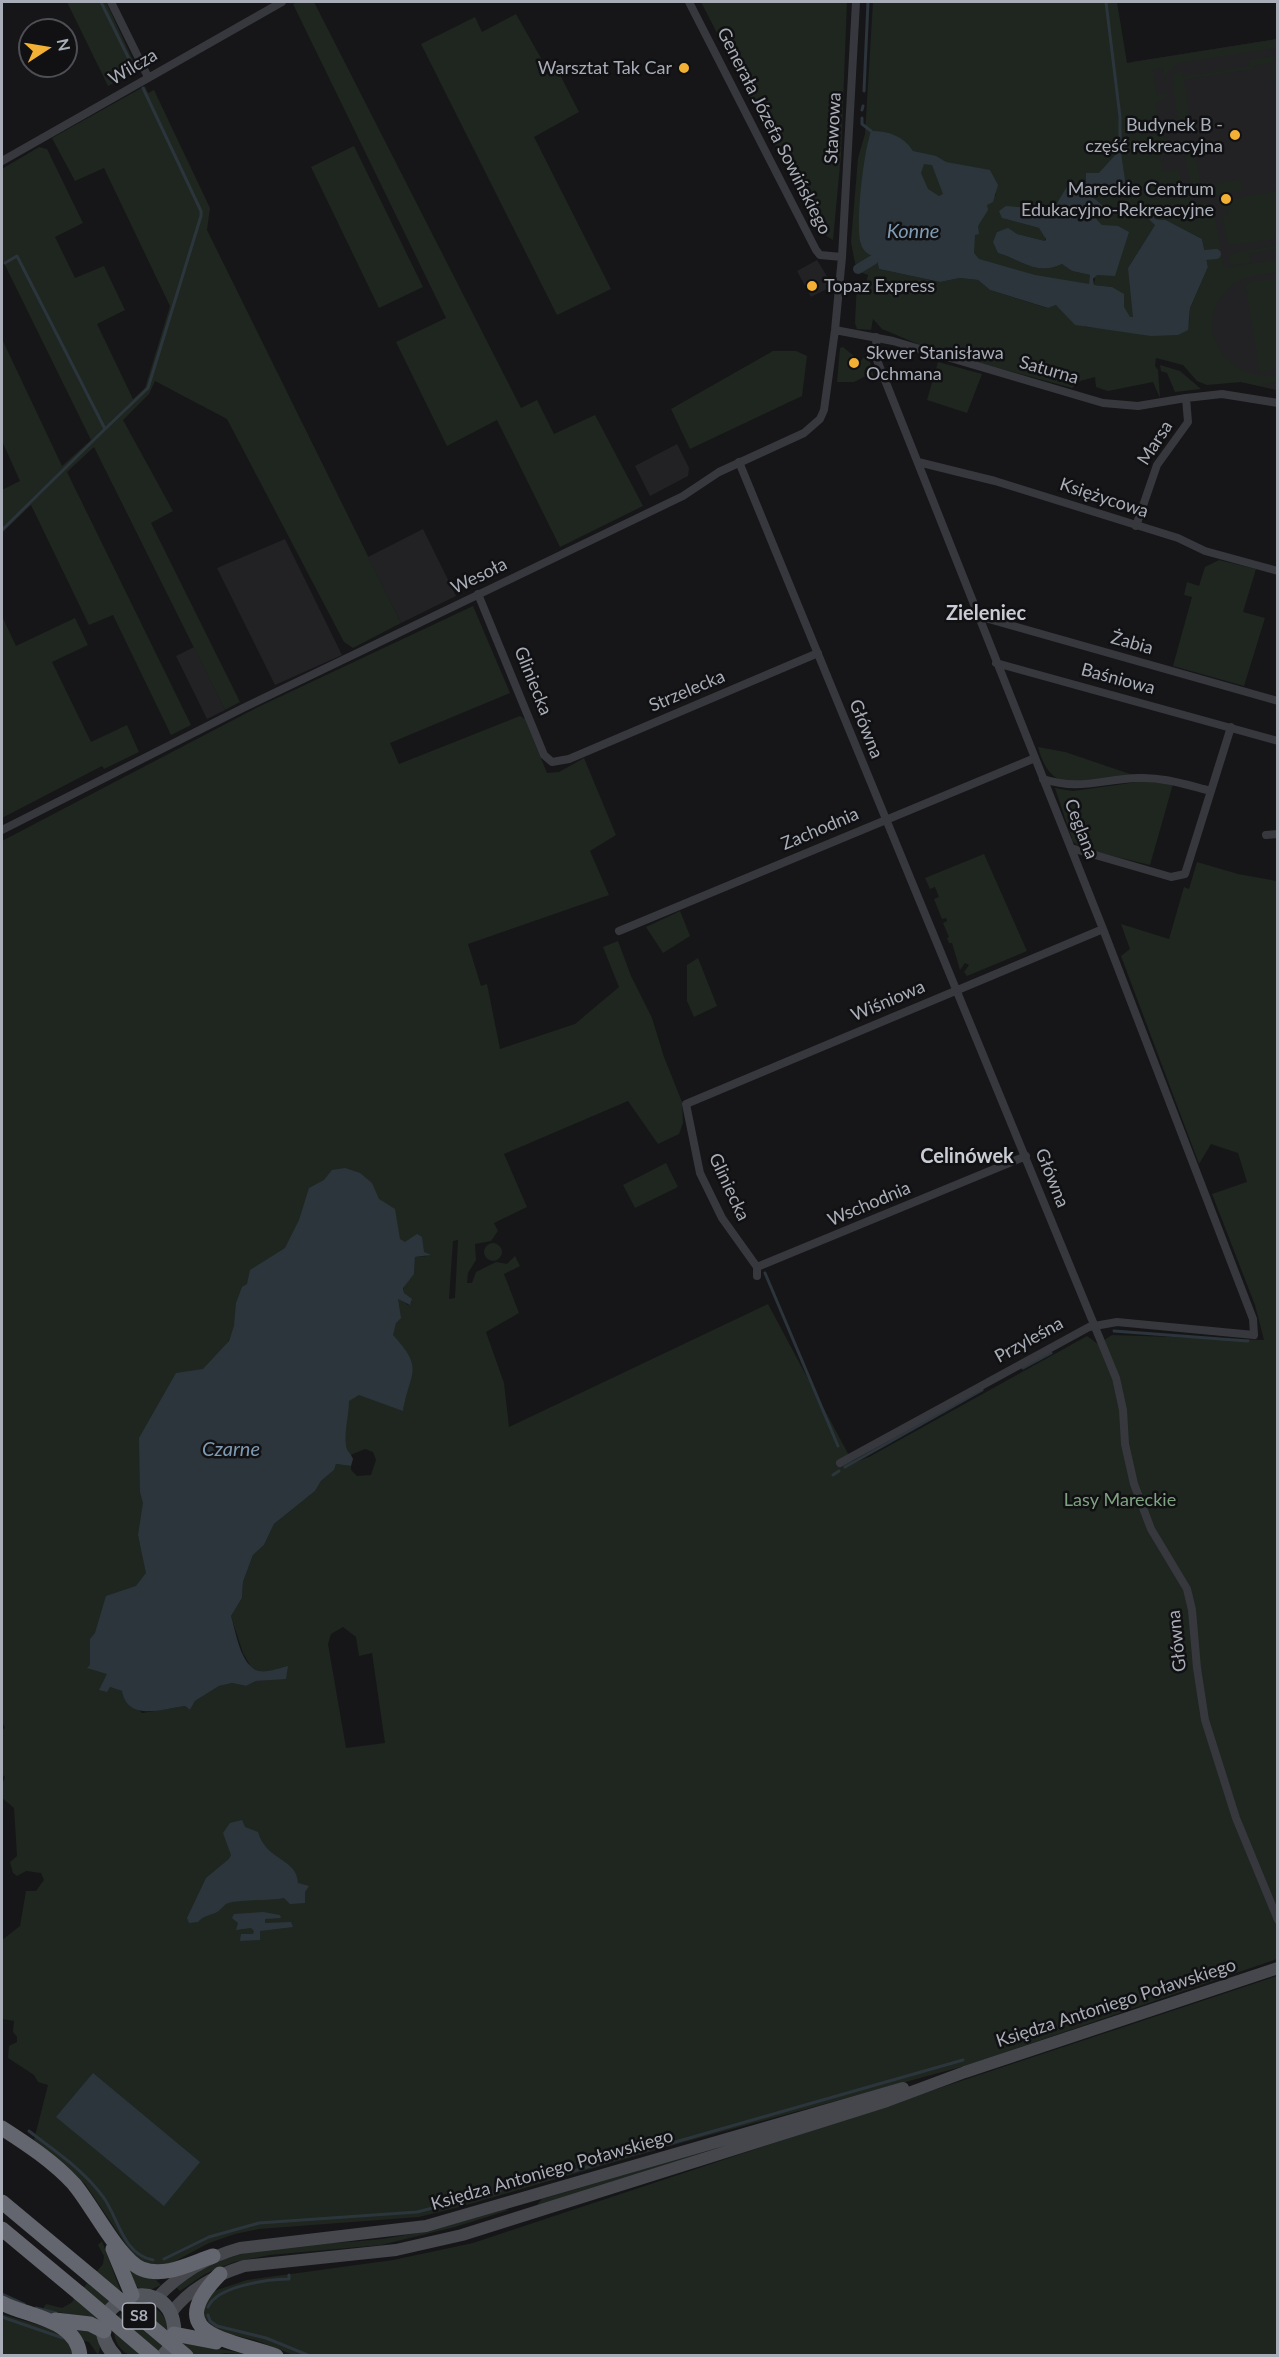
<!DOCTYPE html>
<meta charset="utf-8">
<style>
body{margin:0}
#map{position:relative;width:1279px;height:2357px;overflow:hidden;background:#161618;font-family:Lato,sans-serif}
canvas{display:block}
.frame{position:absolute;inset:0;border:3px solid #a8adb8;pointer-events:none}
.north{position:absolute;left:18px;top:18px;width:60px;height:60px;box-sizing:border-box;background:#111113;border:2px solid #4d4f55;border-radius:50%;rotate:78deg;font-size:16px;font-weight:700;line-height:24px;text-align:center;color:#a8adb8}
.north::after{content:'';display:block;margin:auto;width:21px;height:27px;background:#f2b134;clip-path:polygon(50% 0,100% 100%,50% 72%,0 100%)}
</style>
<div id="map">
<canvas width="1279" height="2357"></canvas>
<div class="frame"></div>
<div class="north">N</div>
</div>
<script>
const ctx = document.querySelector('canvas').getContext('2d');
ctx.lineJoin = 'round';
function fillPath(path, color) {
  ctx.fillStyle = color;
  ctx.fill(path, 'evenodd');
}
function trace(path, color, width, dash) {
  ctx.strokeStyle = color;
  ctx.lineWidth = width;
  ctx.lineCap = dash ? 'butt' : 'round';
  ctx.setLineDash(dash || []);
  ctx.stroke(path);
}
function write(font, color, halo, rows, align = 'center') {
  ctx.font = font + ' Lato,sans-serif';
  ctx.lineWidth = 5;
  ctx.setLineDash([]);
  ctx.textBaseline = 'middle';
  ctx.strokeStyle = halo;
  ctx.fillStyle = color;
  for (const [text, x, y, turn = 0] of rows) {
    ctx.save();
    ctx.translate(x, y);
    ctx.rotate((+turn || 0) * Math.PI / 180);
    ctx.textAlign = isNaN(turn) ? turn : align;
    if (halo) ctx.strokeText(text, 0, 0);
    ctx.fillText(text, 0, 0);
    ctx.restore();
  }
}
const built = new Path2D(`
 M1277,39V390L1241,382L1207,359L1217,250L1154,185L1132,62Z
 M817,260L828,278L827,289L811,297L797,271Z
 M677,444L689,468L688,476L650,496L635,466Z
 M423,529L456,596L401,623L368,557Z
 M285,539L342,655L275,685L217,568Z
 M194,647L225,710L207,719L176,656Z`);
const green = new Path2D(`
 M67,2H106L138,71L108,86Z
 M297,2H314L521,408L537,400L554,434L595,415L643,506L560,547L497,420L447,446L396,342L446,318L293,4Z
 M701,2H847L841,155L833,240L820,232Z
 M873,2H1117L1127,63L1277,39V48L1179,63L1167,72L1165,80L1163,68L1153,70L1157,95L1167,93V96L1155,104C1162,124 1156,136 1176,148L1177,153L1160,156L1163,172L1179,170L1184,193L1194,202L1213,205L1221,250L1217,251L1218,256H1222L1224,268L1277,260V272C1264,274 1249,275 1237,282C1188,313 1218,383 1277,375V382L1260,384L1277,390L1241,382L1207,385L1197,381L1183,365L1156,358L1155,366L1158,370L1160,398L1153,382L1108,391L1096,387L1095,377L1080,381L1072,388L932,350L882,329L873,319L871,330L857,329L855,323L857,282L866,284L868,275L860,272L855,263L851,242L858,158L865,134ZM869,137L930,197L950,195L990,170L996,195L975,216L969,258L1052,281L1091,286L1090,275L1072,271L1062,264C1038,277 1020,259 998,253L997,232L1004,231L1045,241V234L1039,228L1006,219L1055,210L1061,211L1065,220L1096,218L1102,225L1094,285L1112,287L1107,328L1085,327L1056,305L1047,308L990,290L978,280L960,278L940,282L879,269L877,261L872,259L874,257L861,244L860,205ZM1155,219L1166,220L1202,239L1208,267L1190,308L1189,323L1128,268L1155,225Z
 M516,14L546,67L542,69L545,75L557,69L579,112L534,137L611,289L557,315L421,44L475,17L482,32Z
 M1273,56L1277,100L1271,63L1253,66V69L1184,80L1191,125L1179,127L1172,81L1174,73L1181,70L1183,77L1250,66L1249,60Z
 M145,86L148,93L154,90L210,208L207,230L401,623L353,648L344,642L227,419L155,381L149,394L123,420L173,511L151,523L240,702L225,710L94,447L67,472L191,725L171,735L113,615L89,625L31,505L2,533V490L20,481L2,441V339L62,466L91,440L2,259V169L39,147L47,149L83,223L55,237L75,278L104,266L125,310L97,324L133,399L145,388L170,306L104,168L75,181L52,138Z
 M1193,142L1201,186L1240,180L1243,190L1202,197L1192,192L1183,143Z
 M354,146L423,287L379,308L311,167Z
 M1277,191V236L1274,235V239L1236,245L1228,244L1222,216L1229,215L1228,208L1221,209L1222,201Z
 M1277,245V249L1249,254L1250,263L1230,265V256L1236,252Z
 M1277,278V369L1260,372L1245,283Z
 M843,347L860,361L868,354L874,378L871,379L868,375L854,382H837L840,348Z
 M773,351H796L807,356L802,396L690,449L671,409Z
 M938,362L982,374L967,413L927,400Z
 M1160,365L1180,371L1201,389L1175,392L1167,373L1161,371Z
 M1219,560L1256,569L1243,612L1265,618L1244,686L1173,666L1192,597L1184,595L1187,582L1199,586L1205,567Z
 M473,606L510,693L390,743L399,764L520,716L525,719L547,773L559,772L584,758L616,835L590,851L609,895L468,944L481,986L487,984L500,1049L575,1024L619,987L603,947L618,941L631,976L652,1018L664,1057L682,1102L683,1123L679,1134L658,1144L628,1101L504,1154L527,1207L494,1223L498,1231L491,1241L475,1244L476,1260L468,1273L467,1283H472L476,1272L496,1262L507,1264L515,1256L520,1266L504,1274L519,1313L486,1332L504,1383L509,1427L768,1304L853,1463L869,1457L1087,1336L1098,1344L1112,1335L1264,1340L1255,1305L1212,1194L1247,1182L1238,1153L1211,1144L1199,1164L1121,956L1130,949L1121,924L1169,939L1184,887L1189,889L1197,862L1238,874L1277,881V1959L968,2065L677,2144L463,2206L419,2217L259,2229L235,2234L209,2243L166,2266H152L135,2258L85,2184L34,2140L48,2085L38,2082L34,2075L8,2058L9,2046L17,2042V2037L13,2032L14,2021L2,2019V1940L20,1926L26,1891H36L44,1880L41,1873L26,1871L17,1876L13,1873L10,1862L17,1856L14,1808L2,1798V1785L5,1777L2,1774V1730L5,1728L2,1722V841L258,707ZM458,1240L455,1298L449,1299L453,1241ZM420,1251L427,1256L415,1257L414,1273L403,1286L404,1293L412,1302L408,1305L398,1298L335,1418L348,1456L365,1449L373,1452L376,1460L371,1475L357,1476L351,1470V1466L336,1464L334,1470L321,1481L315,1491L274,1524L264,1545L253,1555L243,1582L242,1598L231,1616L243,1653L251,1667L275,1679L256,1681L246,1686L232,1683L219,1686L195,1701L190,1710L185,1706L142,1713L122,1691L110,1687L158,1537L140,1543L138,1535L243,1310ZM343,1627L356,1637L359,1656L372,1653L385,1743L346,1748L328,1644L331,1634Z
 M2,616L16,646L75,618L88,645L52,662L91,742L127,725L139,752L104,769L102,766L2,818Z
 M1038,747L1065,752L1133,775C1121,776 1075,785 1066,782C1049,778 1042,762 1038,747Z
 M1152,780L1173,784L1150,865L1084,849L1073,842L1055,788L1073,791Z
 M984,854L1027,951L967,976L964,972L969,965L965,963L960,970L952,943H949L947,938L949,937L943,923L947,921L946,918L942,919L934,899L939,897L935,887L930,889L925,878Z
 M680,911L690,936L663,953L646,927Z
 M698,958L717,1006L694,1017L687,1001V965Z
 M666,1163L678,1187L635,1208L623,1185Z
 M484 1252a9 9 0 1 1 18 0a9 9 0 1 1-18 0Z
 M1277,1976V2355L296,2356L255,2340L216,2331L205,2318L204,2303L214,2291L247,2280L393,2260L473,2243Z
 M739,2141L548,2203L537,2205L542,2199Z
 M504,2209L509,2210L455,2227L381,2245L270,2255L234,2262L205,2274L180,2291L176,2287C233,2237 317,2248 388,2238C428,2232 466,2221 504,2209Z
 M102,2241L121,2292L107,2303L98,2320L43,2309L46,2304L62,2308L71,2303L103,2264L104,2256L98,2245Z
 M123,2260L155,2279L161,2285L148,2291C130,2288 128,2275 123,2260Z
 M114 2331a27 27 0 1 1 54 0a27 27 0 1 1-54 0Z
 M2,2314L58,2331L68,2338L73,2356H2Z
 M69,2325L97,2333L101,2344L98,2355L89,2342L81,2340Z
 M181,2342L254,2355L225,2353L215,2355L175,2356Z`);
const water = new Path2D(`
 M871,131C889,131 903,136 913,151L936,156L946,162L990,170L998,185L993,202L987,205L988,210L978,226L979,234L975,235L974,253L979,259L1035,275L1089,284L1090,275L1072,271L1062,264C1037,277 1020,259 998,253L993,242L997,232L1008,228L1017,234L1045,241L1046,239L1039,228L1002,218L999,211L1006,206L1054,210L1068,217L1079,216L1077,209L1056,205L1068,185L1095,199L1104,207L1099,211L1085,209L1086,214L1093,215L1102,225L1118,226L1129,232L1115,276L1097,275L1093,279L1094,285L1112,287L1124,294V307L1130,317H1133L1128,268L1155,225L1146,216L1148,208L1155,219L1166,220L1202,239L1208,267L1190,308L1188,330L1178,335L1151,336L1075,325L1056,305L1048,308L990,290L978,280L960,278L940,282L879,269L877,261L872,259L874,257C868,254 863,251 861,244C855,224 864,151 871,131ZM924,164L932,165L943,194L939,196L928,189L921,173Z
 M1118,152L1121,153L1126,187L1124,191H1102L1086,185V173H1099Z
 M345,1168L360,1173L372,1183L379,1199L395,1209L400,1239L405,1242L417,1234L422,1237L424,1252L431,1255L415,1257L414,1274L403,1288L404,1293L412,1299L410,1305L398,1299L401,1318L396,1323L393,1335C425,1370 410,1371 403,1411L359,1395L349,1401C349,1416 344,1430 346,1446C347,1452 351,1453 353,1459L351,1466L336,1464L334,1470L321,1481L315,1491L274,1524L264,1545L253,1555L243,1582L242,1598L231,1616C236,1631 240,1666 259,1671C267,1673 280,1668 288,1666L286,1679L256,1681L246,1686L232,1683L219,1686L195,1701L190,1710L185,1706C162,1709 128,1722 122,1691L110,1687L107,1692L99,1690L107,1674L87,1668L90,1665V1639L95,1633L106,1596L136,1586L146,1573L138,1535L143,1503L140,1492L139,1438L176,1373L203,1369L229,1341L234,1326L236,1303L242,1287L247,1284L250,1270L285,1248L299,1220L309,1188L324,1180L332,1170Z
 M242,1820L245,1827L258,1832C266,1861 297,1858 298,1883L309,1886L305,1892V1903L290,1904L284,1898C271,1901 235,1899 226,1904C222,1907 220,1911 215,1913C208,1916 203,1916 198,1922L189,1923L187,1918L206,1878L229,1859L231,1855L223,1833L230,1823Z
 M263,1912L280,1915L281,1918L265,1919V1923L291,1922L293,1927L260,1931V1940L240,1941L241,1934H253L254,1931L251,1928L236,1930L238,1923L232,1918L234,1914Z
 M93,2073L200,2162L164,2206L56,2117Z`);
const stream = new Path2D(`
 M101,2L135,71
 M1106,2L1120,117V152
 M864,91L868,2
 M862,110L863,106
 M862,118V124L871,131
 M5,263L17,256L105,429L148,388L201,216V211L143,88
 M2,530L105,429
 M765,1273L838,1446
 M1114,1331L1248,1341
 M1023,1368L1051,1353
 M845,1467L982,1390
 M833,1475L839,1471
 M29,2131C56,2152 83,2169 104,2198C119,2220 123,2254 153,2260
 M535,2182L963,2060
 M164,2259L209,2237L259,2223L417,2212L500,2191
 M2,2294L24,2304
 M208,2307C217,2286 269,2279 289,2279V2275
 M36,2308L56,2313
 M208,2315L210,2321L217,2326L266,2338L310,2356
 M2,2317L63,2338`);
const canal = new Path2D(`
 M1205,255L1216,254
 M858,269L873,260`);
const minor = new Path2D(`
 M111,2L148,77
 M689,2L816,250L820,255L842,257
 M2,161L282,2
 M835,330L893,341L1103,403L1138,406L1186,398
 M739,462L1116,1378L1123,1410L1125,1444L1134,1484L1151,1529L1187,1589L1192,1610L1197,1668L1205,1720L1236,1818L1278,1920
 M918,462L995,481L1178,538L1205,551L1278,571
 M1136,526L1157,465L1188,422L1186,398L1222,394L1278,403
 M478,594L544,755L552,762L569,759L818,653
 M978,616L1278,701
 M996,663L1278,741
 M1043,779C1080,791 1102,779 1139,778C1164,777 1187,785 1211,791
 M2,830L243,708L683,496L719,472L804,433L820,419L824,410L835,330L842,257L856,2
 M1266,835L1278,834
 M1071,848L1171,877L1185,874L1231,727
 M619,931L1035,758
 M757,1267L1026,1156
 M757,1276V1267L722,1218L700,1173L686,1104L1103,929
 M840,1463L1089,1327L1117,1322L1254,1335L1253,1319L1103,929L877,360L876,337`);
const secondary = new Path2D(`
 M156,2299C179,2274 207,2257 240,2248L426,2226L903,2088
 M170,2314C190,2288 214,2276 244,2266L396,2250L462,2235L887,2101L965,2072L1278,1968`);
const primary = new Path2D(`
 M115,2356C70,2306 166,2265 174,2326C175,2337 171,2348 163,2356`);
const motorway = new Path2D(`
 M2,2128C27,2144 54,2162 74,2184C92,2205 120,2261 142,2269C165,2278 191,2263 213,2256
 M2,2202L92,2277
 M2,2229L79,2293
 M113,2249L132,2295
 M220,2274C160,2335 228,2339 276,2356
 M2,2303C28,2317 77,2319 80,2356
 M55,2320L90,2324L104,2331
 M174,2334L216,2342`);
const motorwayBridge = new Path2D(`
 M92,2277L186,2356
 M79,2293L153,2356`);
const markers = [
 [684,68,6,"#f2b134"],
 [1235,135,6,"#f2b134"],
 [1226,199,6,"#f2b134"],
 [812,286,6,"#f2b134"],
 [854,363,6,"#f2b134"]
];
const shields = [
 [139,2316,33]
];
const shieldNames = [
 ["S8",139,2316]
];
const streetNames = [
 ["Wilcza",133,67,-31],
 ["Stawowa",833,128,-87],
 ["Generała Józefa Sowińskiego",774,131,63],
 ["Saturna",1049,370,16],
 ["Marsa",1155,443,-57],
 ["Księżycowa",1104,498,18],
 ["Wesoła",479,576,-26],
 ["Żabia",1132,643,16],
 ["Baśniowa",1118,679,15],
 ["Gliniecka",533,681,68],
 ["Strzelecka",687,691,-23],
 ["Główna",866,729,68],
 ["Zachodnia",820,829,-23],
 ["Ceglana",1081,829,69],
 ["Wiśniowa",888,1001,-23],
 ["Główna",1052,1178,68],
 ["Gliniecka",729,1187,65],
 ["Wschodnia",869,1204,-23],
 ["Przyleśna",1029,1340,-29],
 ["Główna",1177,1641,-96],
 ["Księdza Antoniego Poławskiego",1116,2003,-18],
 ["Księdza Antoniego Poławskiego",552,2170,-16]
];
const poiNames = [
 ["Warsztat Tak Car",672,68],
 ["Budynek B -",1223,125],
 ["część rekreacyjna",1223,146],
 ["Mareckie Centrum",1214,189],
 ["Edukacyjno-Rekreacyjne",1214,210],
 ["Topaz Express",824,286,"left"],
 ["Skwer Stanisława",866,353,"left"],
 ["Ochmana",866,374,"left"]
];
const parkNames = [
 ["Lasy Mareckie",1120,1500]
];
const waterNames = [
 ["Konne",913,232],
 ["Czarne",231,1450]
];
const neighbourhoodNames = [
 ["Zieleniec",986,614],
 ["Celinówek",967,1157]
];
fillPath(built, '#222225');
fillPath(green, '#1e261f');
fillPath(water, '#2c353c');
trace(stream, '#2c353c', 3);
trace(canal, '#2c353c', 10);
trace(minor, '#37383d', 8);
trace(secondary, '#45474d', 12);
trace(primary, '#53555c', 14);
trace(motorway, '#63666e', 15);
trace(motorwayBridge, '#63666e', 15);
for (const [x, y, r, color] of markers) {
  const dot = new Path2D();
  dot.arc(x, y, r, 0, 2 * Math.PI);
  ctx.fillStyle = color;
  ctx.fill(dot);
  trace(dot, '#111113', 2);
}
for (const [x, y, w] of shields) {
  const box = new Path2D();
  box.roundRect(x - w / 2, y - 13, w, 26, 4.5);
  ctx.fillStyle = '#111113';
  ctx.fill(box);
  trace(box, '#a8adb8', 1.5);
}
write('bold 16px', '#a8adb8', null, shieldNames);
write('18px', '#a8adb8', '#111113', streetNames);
write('18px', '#a8adb8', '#111113', poiNames, 'right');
write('18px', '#7fa381', '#111113', parkNames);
write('italic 20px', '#7f9bb3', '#111113', waterNames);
write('bold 20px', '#c9ccd4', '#111113', neighbourhoodNames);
</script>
